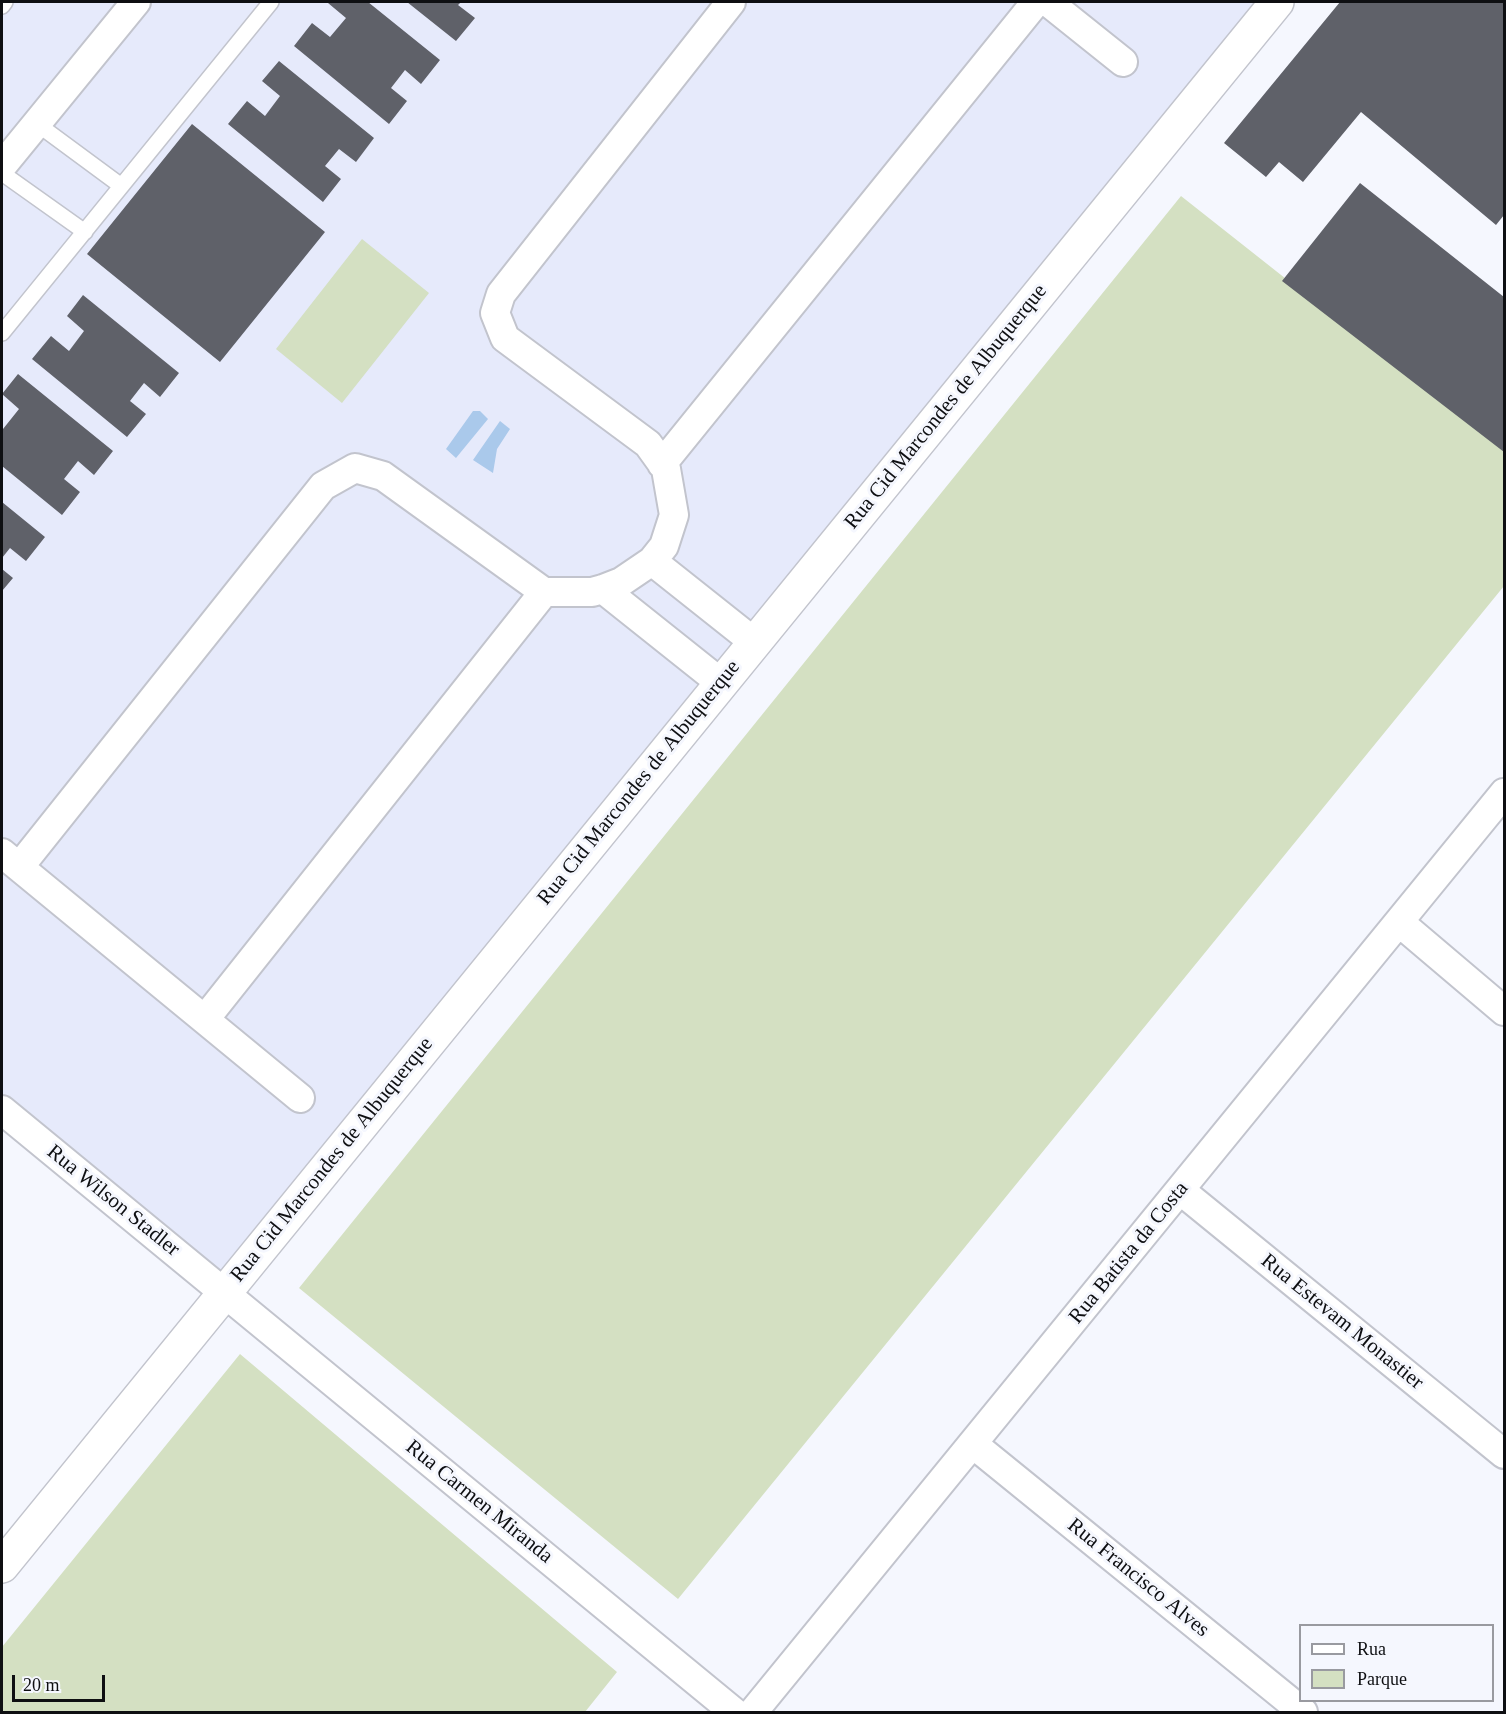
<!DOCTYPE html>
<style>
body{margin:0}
#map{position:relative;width:1506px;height:1714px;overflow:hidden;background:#f5f7fe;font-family:"Times New Roman",serif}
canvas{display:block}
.frame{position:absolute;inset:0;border:3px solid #0e0f12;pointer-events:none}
.legend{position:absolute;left:1299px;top:1624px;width:195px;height:78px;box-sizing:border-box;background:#f5f7fe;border:2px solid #999aa0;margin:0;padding:8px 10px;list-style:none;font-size:18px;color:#0e0f12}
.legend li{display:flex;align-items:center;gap:12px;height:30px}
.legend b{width:30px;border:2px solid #999aa0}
.scale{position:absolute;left:12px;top:1675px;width:93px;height:27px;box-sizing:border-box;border:3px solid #0e0f12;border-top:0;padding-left:8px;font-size:18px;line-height:21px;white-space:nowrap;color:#0e0f12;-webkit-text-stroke:4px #f5f7fe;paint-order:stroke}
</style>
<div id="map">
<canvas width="1506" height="1714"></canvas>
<div class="frame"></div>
<ul class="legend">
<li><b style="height:8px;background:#fff"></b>Rua</li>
<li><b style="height:16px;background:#d4e0c2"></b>Parque</li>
</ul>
<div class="scale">20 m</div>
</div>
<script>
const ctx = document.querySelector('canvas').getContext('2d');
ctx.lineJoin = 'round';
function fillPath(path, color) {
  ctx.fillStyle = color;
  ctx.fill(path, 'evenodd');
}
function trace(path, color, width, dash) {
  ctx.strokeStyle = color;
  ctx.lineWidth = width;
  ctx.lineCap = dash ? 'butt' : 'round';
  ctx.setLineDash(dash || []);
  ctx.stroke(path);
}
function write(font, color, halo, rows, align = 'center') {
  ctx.font = font + ' "Times New Roman",serif';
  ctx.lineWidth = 6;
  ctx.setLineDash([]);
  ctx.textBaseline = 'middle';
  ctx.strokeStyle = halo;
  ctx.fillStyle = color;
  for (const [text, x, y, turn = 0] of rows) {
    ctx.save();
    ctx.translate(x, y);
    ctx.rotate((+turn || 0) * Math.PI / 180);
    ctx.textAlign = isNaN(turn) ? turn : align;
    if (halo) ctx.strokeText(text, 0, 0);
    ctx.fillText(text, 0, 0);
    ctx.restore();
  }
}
const built = new Path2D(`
 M2,2H1277L224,1292L2,1110Z`);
const green = new Path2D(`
 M1181,196L1504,451V586L678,1599L299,1288Z
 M362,239L429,293L342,403L276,349Z
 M240,1354L617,1672L585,1712H2V1647Z`);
const water = new Path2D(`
 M473,411H480L488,419L456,458L446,449Z
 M500,421L510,429L497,449L493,473L473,460Z`);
const building = new Path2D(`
 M329,2H368L440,60L421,84L405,70L391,88L407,101L389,124L294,46L312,23L330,37L346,18L328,3Z
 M407,2H461L458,5L475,18L456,41Z
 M1340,2H1504V215L1496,225L1361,112L1303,182L1279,162L1266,177L1224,143Z
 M279,61L374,138L356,162L339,149L325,166L341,179L323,202L228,124L247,101L265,116L280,96L262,81Z
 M192,124L325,232L220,362L87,254Z
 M1360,183L1504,297V452L1282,281Z
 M83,295L179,373L160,397L144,383L130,401L146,414L127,437L32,359L51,336L69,351L84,331L67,316Z
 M18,374L113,451L94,475L78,461L64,479L80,492L62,515L2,466V427L3,429L19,409L2,394Z
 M2,502L45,537L26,561L10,548L2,558Z
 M2,569L13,578L2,591Z`);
const service = new Path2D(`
 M2,6L5,2
 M36,123L120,185
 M2,173L85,232
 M2,333L271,2`);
const minor = new Path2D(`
 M1048,2L1123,62
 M2,166L136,2
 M662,464L1036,2
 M652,561L754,642
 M603,589L721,683
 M2,853L300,1098
 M20,866L323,486L355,468L383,476L544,592H592L603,589L621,582L652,561L664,546L674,515L666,469L648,444L505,338L495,313L501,294L731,2
 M1399,922L1504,1011
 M205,1019L544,592
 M2,1110L734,1712
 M1180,1190L1504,1454
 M973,1444L1303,1712
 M753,1712L1504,793`);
const tertiary = new Path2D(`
 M2,1566L1277,2`);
const streetNames = [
 ["Rua Cid Marcondes de Albuquerque",946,407,-51],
 ["Rua Cid Marcondes de Albuquerque",639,783,-51],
 ["Rua Cid Marcondes de Albuquerque",332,1160,-51],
 ["Rua Wilson Stadler",113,1201,39],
 ["Rua Batista da Costa",1129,1253,-51],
 ["Rua Estevam Monastier",1342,1322,39],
 ["Rua Carmen Miranda",479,1502,39],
 ["Rua Francisco Alves",1138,1578,39]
];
fillPath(built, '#e6eafb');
fillPath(green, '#d4e0c2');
fillPath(water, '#aac9eb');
fillPath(building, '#5f6169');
trace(service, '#c2c4cd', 18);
trace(minor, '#c2c4cd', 32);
trace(tertiary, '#c2c4cd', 36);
trace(service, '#fff', 15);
trace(minor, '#fff', 28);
trace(tertiary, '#fff', 33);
write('21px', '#0e0f12', '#f5f7fe', streetNames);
</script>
